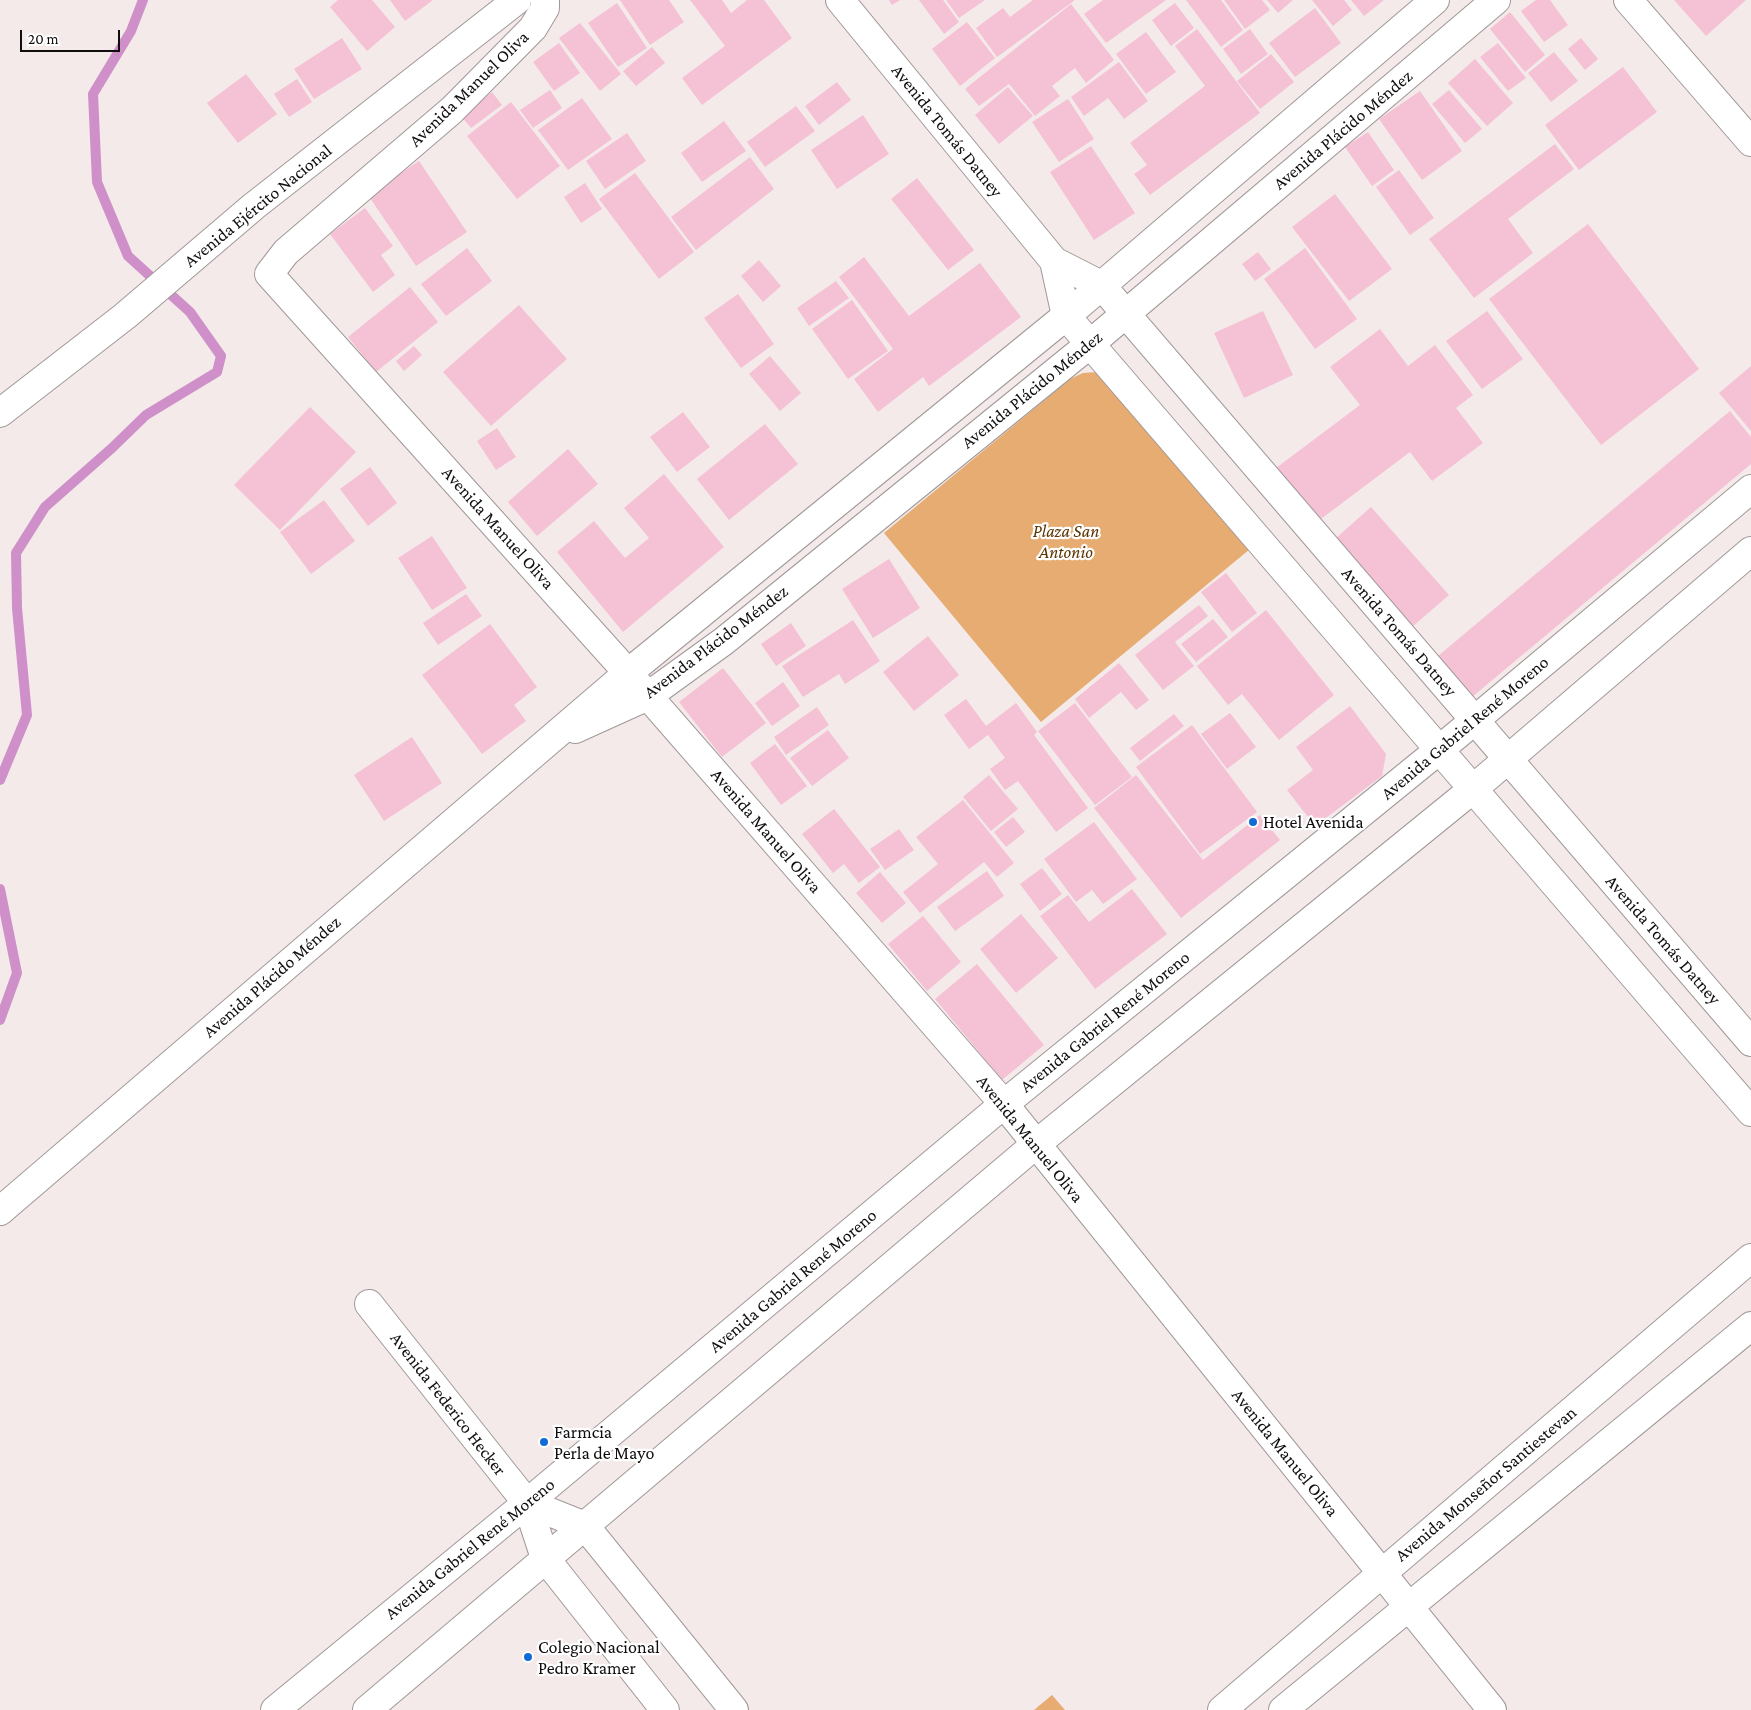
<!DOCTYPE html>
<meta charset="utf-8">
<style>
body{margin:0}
#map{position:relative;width:1751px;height:1710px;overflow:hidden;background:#f4eaea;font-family:"Crimson Pro",serif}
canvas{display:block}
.scale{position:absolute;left:20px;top:30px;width:100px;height:22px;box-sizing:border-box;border:2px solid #100d0d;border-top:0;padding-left:6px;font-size:15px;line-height:18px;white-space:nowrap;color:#100d0d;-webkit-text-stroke:4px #fff;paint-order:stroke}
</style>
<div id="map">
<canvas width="1751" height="1710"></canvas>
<div class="scale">20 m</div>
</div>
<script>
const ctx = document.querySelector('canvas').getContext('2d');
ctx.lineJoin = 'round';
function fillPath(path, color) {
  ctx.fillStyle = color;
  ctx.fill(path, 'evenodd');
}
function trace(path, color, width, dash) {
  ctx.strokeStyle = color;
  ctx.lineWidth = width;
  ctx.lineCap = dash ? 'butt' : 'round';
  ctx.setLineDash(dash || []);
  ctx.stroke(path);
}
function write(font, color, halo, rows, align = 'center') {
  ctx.font = font + ' "Crimson Pro",serif';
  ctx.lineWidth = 4.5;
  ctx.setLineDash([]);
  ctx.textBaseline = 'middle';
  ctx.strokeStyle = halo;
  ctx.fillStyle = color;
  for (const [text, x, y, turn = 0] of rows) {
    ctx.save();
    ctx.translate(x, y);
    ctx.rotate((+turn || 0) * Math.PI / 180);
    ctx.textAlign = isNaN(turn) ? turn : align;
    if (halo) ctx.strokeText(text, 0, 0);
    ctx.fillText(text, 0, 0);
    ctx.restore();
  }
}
const green = new Path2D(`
 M1098,372L1250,549L1041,722L884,533L1070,379L1083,373Z
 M1052,1695L1065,1710H1034Z`);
const stream = new Path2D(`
 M0,780L27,715L17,608L16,553L45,507L112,448L146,415L217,372L221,356L190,312L128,256L97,182L93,94L131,31L143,0
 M0,889L17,973L0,1020`);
const building = new Path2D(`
 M338,0H372L395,27L367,51L330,7Z
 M390,0H433L405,21Z
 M620,0H669L684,22L650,45Z
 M690,0H722L731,13L747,0H764L792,38L702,105L682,78L725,46Z
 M889,0H900L892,5Z
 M919,0H943L959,22L944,34Z
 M946,0H985L959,18Z
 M1033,0H1075L997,57L976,28L1003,8L1010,17Z
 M1103,0H1166L1106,43L1084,14Z
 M1186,0H1221L1243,30L1221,47Z
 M1224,0H1262L1270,10L1245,29Z
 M1267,0H1293L1278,13Z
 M1312,0H1344L1352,10L1333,26Z
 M1351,0H1384L1364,16Z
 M1536,0H1550L1568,25L1544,42L1521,11Z
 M1674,0H1746L1706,36Z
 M617,3L647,48L618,67L588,23Z
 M1175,3L1194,28L1171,46L1152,20Z
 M1071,4L1114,60L1086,83L1075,68L1052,86L1060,96L1035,116L1009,84L979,106L965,89Z
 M1315,8L1341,43L1295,77L1269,43Z
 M1510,12L1545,55L1525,72L1490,29Z
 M967,22L995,58L960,86L932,49Z
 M580,23L621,74L600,91L559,38Z
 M1197,29L1260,113L1150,195L1134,174L1147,165L1130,143L1205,86L1175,46Z
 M1250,29L1268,54L1241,74L1223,49Z
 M1146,32L1176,72L1146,94L1116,54Z
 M342,38L362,69L314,99L294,69Z
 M1581,38L1598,59L1585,70L1568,49Z
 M559,43L580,73L554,91L533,62Z
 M1498,43L1526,78L1508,91L1480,57Z
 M652,47L665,63L636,86L623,71Z
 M1554,52L1578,81L1551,102L1528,73Z
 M1271,54L1294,82L1260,109L1237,81Z
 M1475,59L1513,103L1487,126L1448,83Z
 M1119,62L1148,101L1124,119L1108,98L1084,116L1071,97Z
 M1623,67L1657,112L1579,170L1545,125Z
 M246,74L277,114L238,143L207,103Z
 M297,79L312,102L289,117L274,94Z
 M837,82L851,100L819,125L805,106Z
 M1008,87L1033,116L999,144L975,115Z
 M550,90L562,108L533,128L520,110Z
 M1449,90L1482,129L1465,143L1432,104Z
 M1420,91L1462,151L1422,180L1379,119Z
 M492,92L502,105L471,128L461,116Z
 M582,98L612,139L568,170L538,130Z
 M1068,99L1094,139L1059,162L1032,122Z
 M511,102L560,166L517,199L467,136Z
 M796,106L815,131L765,167L747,142Z
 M863,115L889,154L837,189L811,150Z
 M724,121L746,151L702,182L681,153Z
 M1368,132L1394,170L1372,186L1345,147Z
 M627,133L646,161L605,189L586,161Z
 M1555,144L1574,169L1508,219L1533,253L1474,298L1429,239Z
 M1091,146L1135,213L1094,240L1050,172Z
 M750,157L774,189L696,250L671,217Z
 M419,161L467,232L416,266L368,195Z
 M1399,170L1434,218L1410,235L1376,187Z
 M635,173L694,252L659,279L599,199Z
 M917,178L974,250L948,270L891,199Z
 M585,183L602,209L581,223L564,197Z
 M1335,194L1392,269L1349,301L1292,227Z
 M365,208L393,246L381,255L395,275L373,292L330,234Z
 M1588,224L1699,369L1601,445L1489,299Z
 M467,248L492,281L446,316L421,284Z
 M1305,248L1357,319L1315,349L1264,279Z
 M1258,252L1271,269L1255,281L1242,264Z
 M864,257L909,316L980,263L1021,317L929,386L923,377L878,412L854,379L893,349L839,277Z
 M759,260L781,286L763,302L741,276Z
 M836,281L849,298L809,326L797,308Z
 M410,287L438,322L376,372L348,337Z
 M738,294L774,344L741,368L704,318Z
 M852,300L888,351L848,379L812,329Z
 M519,305L567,359L491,426L443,372Z
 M1263,311L1293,375L1244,398L1214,333Z
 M1487,311L1523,359L1482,389L1446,341Z
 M1380,329L1408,366L1435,345L1473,395L1456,408L1483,443L1432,481L1410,452L1317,522L1276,468L1360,405L1330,367Z
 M414,346L422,355L404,371L396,361Z
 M770,356L801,393L780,411L749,374Z
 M1751,366V431L1719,393Z
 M310,407L356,452L280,530L234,485Z
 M1730,411L1751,437V464L1472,697L1438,656Z
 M683,412L710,447L677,472L650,437Z
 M765,424L798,464L729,520L697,479Z
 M497,428L516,457L496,470L477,441Z
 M568,449L598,484L537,536L508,502Z
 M370,467L397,503L368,526L340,489Z
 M664,474L724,547L623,632L557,552L594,521L625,558L649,538L624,508Z
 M324,500L355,541L311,574L280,532Z
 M1371,507L1449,595L1412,627L1335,539Z
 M432,536L467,588L432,610L398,558Z
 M889,559L920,608L873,638L842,589Z
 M1226,573L1257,613L1232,632L1201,592Z
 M466,594L482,616L438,645L423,623Z
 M1199,605L1208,616L1175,642L1194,666L1163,690L1135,655Z
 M1266,610L1334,695L1279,740L1242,694L1228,705L1197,666Z
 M1213,619L1228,637L1196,662L1181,644Z
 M853,620L880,661L845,684L839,674L803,697L782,666Z
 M791,623L806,646L776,666L761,644Z
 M490,624L537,687L514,705L526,721L482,754L422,675Z
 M928,636L959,675L914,711L883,672Z
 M1119,663L1149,700L1136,710L1121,692L1089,718L1075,699Z
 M723,668L766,723L722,757L679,702Z
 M783,682L800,706L772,726L755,703Z
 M966,699L986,726L1016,703L1037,732L1034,735L1088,808L1056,832L1018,781L1005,790L990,769L1005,758L988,735L969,749L944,715Z
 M1075,703L1132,777L1095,805L1038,731Z
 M1350,706L1386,754L1382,776L1315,826L1287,790L1313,770L1296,747Z
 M817,707L829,725L786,755L774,737Z
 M1230,713L1256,747L1227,769L1201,734Z
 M1174,714L1184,726L1140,761L1130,748Z
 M1192,725L1257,812L1200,854L1136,767Z
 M828,730L849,758L812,786L790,758Z
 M412,737L442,783L384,821L354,775Z
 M775,744L807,786L781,805L750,763Z
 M989,775L1018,809L991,831L963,797Z
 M1136,775L1203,860L1260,815L1280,840L1181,918L1094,808Z
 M963,800L1014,863L997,877L984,862L920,913L903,892L938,864L916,837Z
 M834,809L880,867L859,883L844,864L833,873L802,834Z
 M1013,817L1025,832L1006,847L994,832Z
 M1094,822L1137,879L1103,904L1092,890L1076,902L1044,859Z
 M899,829L914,850L885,870L870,849Z
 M1042,868L1062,894L1040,911L1020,884Z
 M987,871L1004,896L955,931L937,907Z
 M880,872L906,903L882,923L856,893Z
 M1132,889L1167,934L1095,989L1040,916L1068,895L1089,922Z
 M1021,914L1058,958L1016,993L980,949Z
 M923,916L961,962L927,991L888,944Z
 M977,964L1044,1045L1002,1080L935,999Z`);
const minor = new Path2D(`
 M545,0V8L533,28L452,110L286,252L269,274L628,673L1004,1104L1492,1710
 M840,0L1054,261L1101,285L1751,1042
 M1628,0L1751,142
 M1054,261L1066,316L1751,1112
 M0,413L125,316L254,206L517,0
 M575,729L648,696L724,641L1090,344L1496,0
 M0,1211L628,673L1066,316L1435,0
 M369,1304L527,1503
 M275,1710L527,1503L1004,1104L1439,750L1751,489
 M367,1710L1035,1145L1473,789L1751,551
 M665,1710L545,1558L527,1503L585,1526L734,1710
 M1222,1710L1751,1258
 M1283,1710L1751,1326`);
const markers = [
 [1253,822,5,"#126bd5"],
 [544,1442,5,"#126bd5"],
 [528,1657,5,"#126bd5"]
];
const streetNames = [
 ["Avenida Manuel Oliva",469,89,-44],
 ["Avenida Plácido Méndez",1343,130,-40],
 ["Avenida Tomás Datney",947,131,51],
 ["Avenida Ejército Nacional",258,206,-39],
 ["Avenida Plácido Méndez",1032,390,-39],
 ["Avenida Manuel Oliva",498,528,48],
 ["Avenida Tomás Datney",1399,632,49],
 ["Avenida Plácido Méndez",716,642,-37],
 ["Avenida Gabriel René Moreno",1465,728,-40],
 ["Avenida Manuel Oliva",766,831,49],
 ["Avenida Tomás Datney",1663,940,49],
 ["Avenida Plácido Méndez",272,977,-41],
 ["Avenida Gabriel René Moreno",1105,1022,-39],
 ["Avenida Manuel Oliva",1030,1139,51],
 ["Avenida Gabriel René Moreno",793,1281,-40],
 ["Avenida Federico Hecker",448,1404,52],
 ["Avenida Manuel Oliva",1285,1453,51],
 ["Avenida Monseñor Santiestevan",1486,1484,-40],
 ["Avenida Gabriel René Moreno",470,1549,-39]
];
const parkNames = [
 ["Plaza San",1066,531],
 ["Antonio",1066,552]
];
const poiNames = [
 ["Hotel Avenida",1263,822],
 ["Farmcia",554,1432],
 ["Perla de Mayo",554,1453],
 ["Colegio Nacional",538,1647],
 ["Pedro Kramer",538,1668]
];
fillPath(green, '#e6ac72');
trace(stream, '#cf90ca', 10);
fillPath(building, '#f5c1d5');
trace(minor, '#a19898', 30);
trace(minor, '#fff', 28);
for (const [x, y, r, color] of markers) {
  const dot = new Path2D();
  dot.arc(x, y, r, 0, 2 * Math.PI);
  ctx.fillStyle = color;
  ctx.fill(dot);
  trace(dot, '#fff', 2);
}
write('18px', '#100d0d', '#fff', streetNames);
write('italic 18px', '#5b3400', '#fff', parkNames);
write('18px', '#100d0d', '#fff', poiNames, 'left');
</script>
